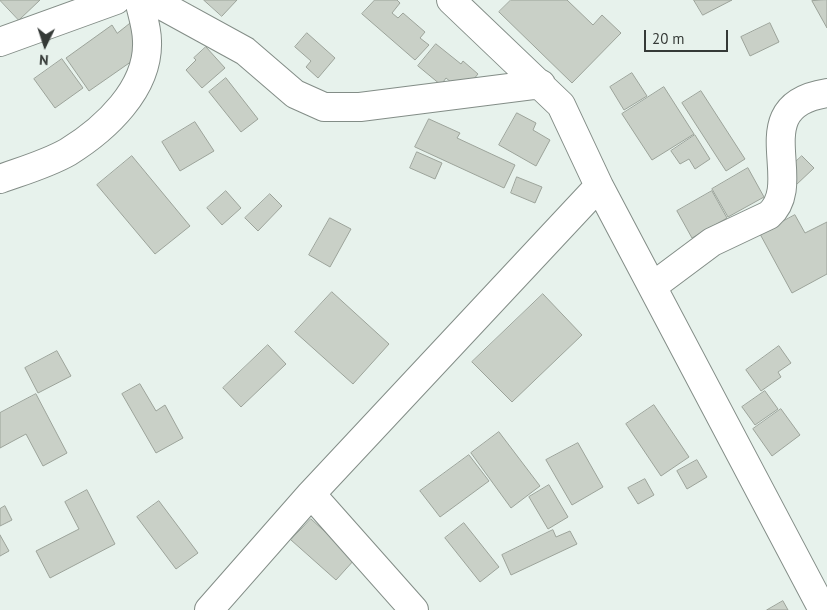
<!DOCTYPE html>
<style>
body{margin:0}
#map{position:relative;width:827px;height:610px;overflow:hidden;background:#e7f2ec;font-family:"PT Sans",sans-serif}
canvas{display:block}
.north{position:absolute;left:20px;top:20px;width:50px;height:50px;-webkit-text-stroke:4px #e7f2ec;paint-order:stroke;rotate:184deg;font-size:14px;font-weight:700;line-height:20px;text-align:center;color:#353a37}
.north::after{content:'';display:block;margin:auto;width:18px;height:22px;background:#353a37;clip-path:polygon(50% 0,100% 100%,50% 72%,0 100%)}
.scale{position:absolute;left:644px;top:30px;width:84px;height:22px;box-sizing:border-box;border:2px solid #353a37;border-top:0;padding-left:6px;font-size:15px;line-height:18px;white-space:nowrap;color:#353a37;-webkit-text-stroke:4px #e7f2ec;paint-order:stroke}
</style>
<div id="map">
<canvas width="827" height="610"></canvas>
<div class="north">N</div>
<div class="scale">20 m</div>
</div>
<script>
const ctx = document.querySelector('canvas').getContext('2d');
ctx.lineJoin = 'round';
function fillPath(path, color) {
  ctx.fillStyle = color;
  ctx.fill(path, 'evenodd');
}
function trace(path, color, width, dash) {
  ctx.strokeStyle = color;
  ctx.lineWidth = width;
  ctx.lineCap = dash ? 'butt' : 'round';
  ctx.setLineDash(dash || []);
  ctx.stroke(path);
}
const building = new Path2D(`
 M0,0H40L19,20Z
 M204,0H237L222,16Z
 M375,0H397L400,3L392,13L398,18L403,13L425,32L420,38L429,45L415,60L362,14Z
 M511,0H567L593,25L602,15L621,33L572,83L499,12Z
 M694,0H732L703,15Z
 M827,0V28L812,1Z
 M132,22L145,52L89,91L66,58L112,25L117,33Z
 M770,23L779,42L750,56L741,37Z
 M307,33L335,58L318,78L306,67L311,61L295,47Z
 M436,44L461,64L463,61L478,74L463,92L446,78L441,85L418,66Z
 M206,47L225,68L202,88L186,70L196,60L194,58Z
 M62,59L83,88L55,108L34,79Z
 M632,73L647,96L624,110L610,87Z
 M226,78L258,119L241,132L209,92Z
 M664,87L694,134L652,160L622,114Z
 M701,91L745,159L726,171L682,103Z
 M517,113L536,123L533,130L550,140L536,166L499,145Z
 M429,119L460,133L457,138L515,165L504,188L415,147Z
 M195,122L214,151L180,171L162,142Z
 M695,135L710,159L695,169L689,159L680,164L671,151Z
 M417,152L442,163L435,179L410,168Z
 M132,156L190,226L155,254L97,185Z
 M802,156L814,168L796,185L784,173Z
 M748,168L764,197L728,217L712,189Z
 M517,177L542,187L535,203L511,193Z
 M226,191L241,208L222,225L207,208Z
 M712,191L727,218L692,238L677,211Z
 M270,194L282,206L258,231L245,218Z
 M795,215L805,233L827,222V274L792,293L760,234Z
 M330,218L351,229L330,267L309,255Z
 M332,292L389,344L353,384L295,332Z
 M543,294L582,335L512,402L472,362Z
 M268,345L286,364L241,407L223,388Z
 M779,346L791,363L778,372L781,377L761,391L746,370Z
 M57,351L71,376L38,393L25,368Z
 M140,384L156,411L165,405L183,438L156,453L122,394Z
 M765,391L778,409L755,425L742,407Z
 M36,394L67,453L43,466L26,434L0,448V413Z
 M654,405L689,457L661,476L626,424Z
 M781,409L800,435L772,456L753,429Z
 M499,432L540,486L511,508L471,453Z
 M578,443L603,487L572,505L546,460Z
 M469,455L489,481L440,517L420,491Z
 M697,460L707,477L687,489L677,471Z
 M645,479L654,495L638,504L628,488Z
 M549,485L568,517L548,529L529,497Z
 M87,490L115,544L50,578L36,551L79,529L65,502Z
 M159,501L198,553L176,569L137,517Z
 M5,506L12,520L0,526V509Z
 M311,519L355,559L336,580L291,540Z
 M464,523L499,567L480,582L445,538Z
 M553,530L556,537L570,531L577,544L511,575L502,555Z
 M0,535L9,551L0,556Z
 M783,601L788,610H767Z`);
const minor = new Path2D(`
 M152,0L245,51L295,94L324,107H360L541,84
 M0,42L116,0
 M0,179C22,171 47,164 68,152C105,129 149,89 147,41C147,28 142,13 139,0
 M599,186L823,610
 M653,286L712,242L769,215C807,182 743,106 827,93
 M311,494L414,610
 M209,610L311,494L599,186L561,105L451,0`);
fillPath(building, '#c9d0c7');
trace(building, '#9ca39a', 1);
trace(minor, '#838d87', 30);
trace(minor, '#fff', 28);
</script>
